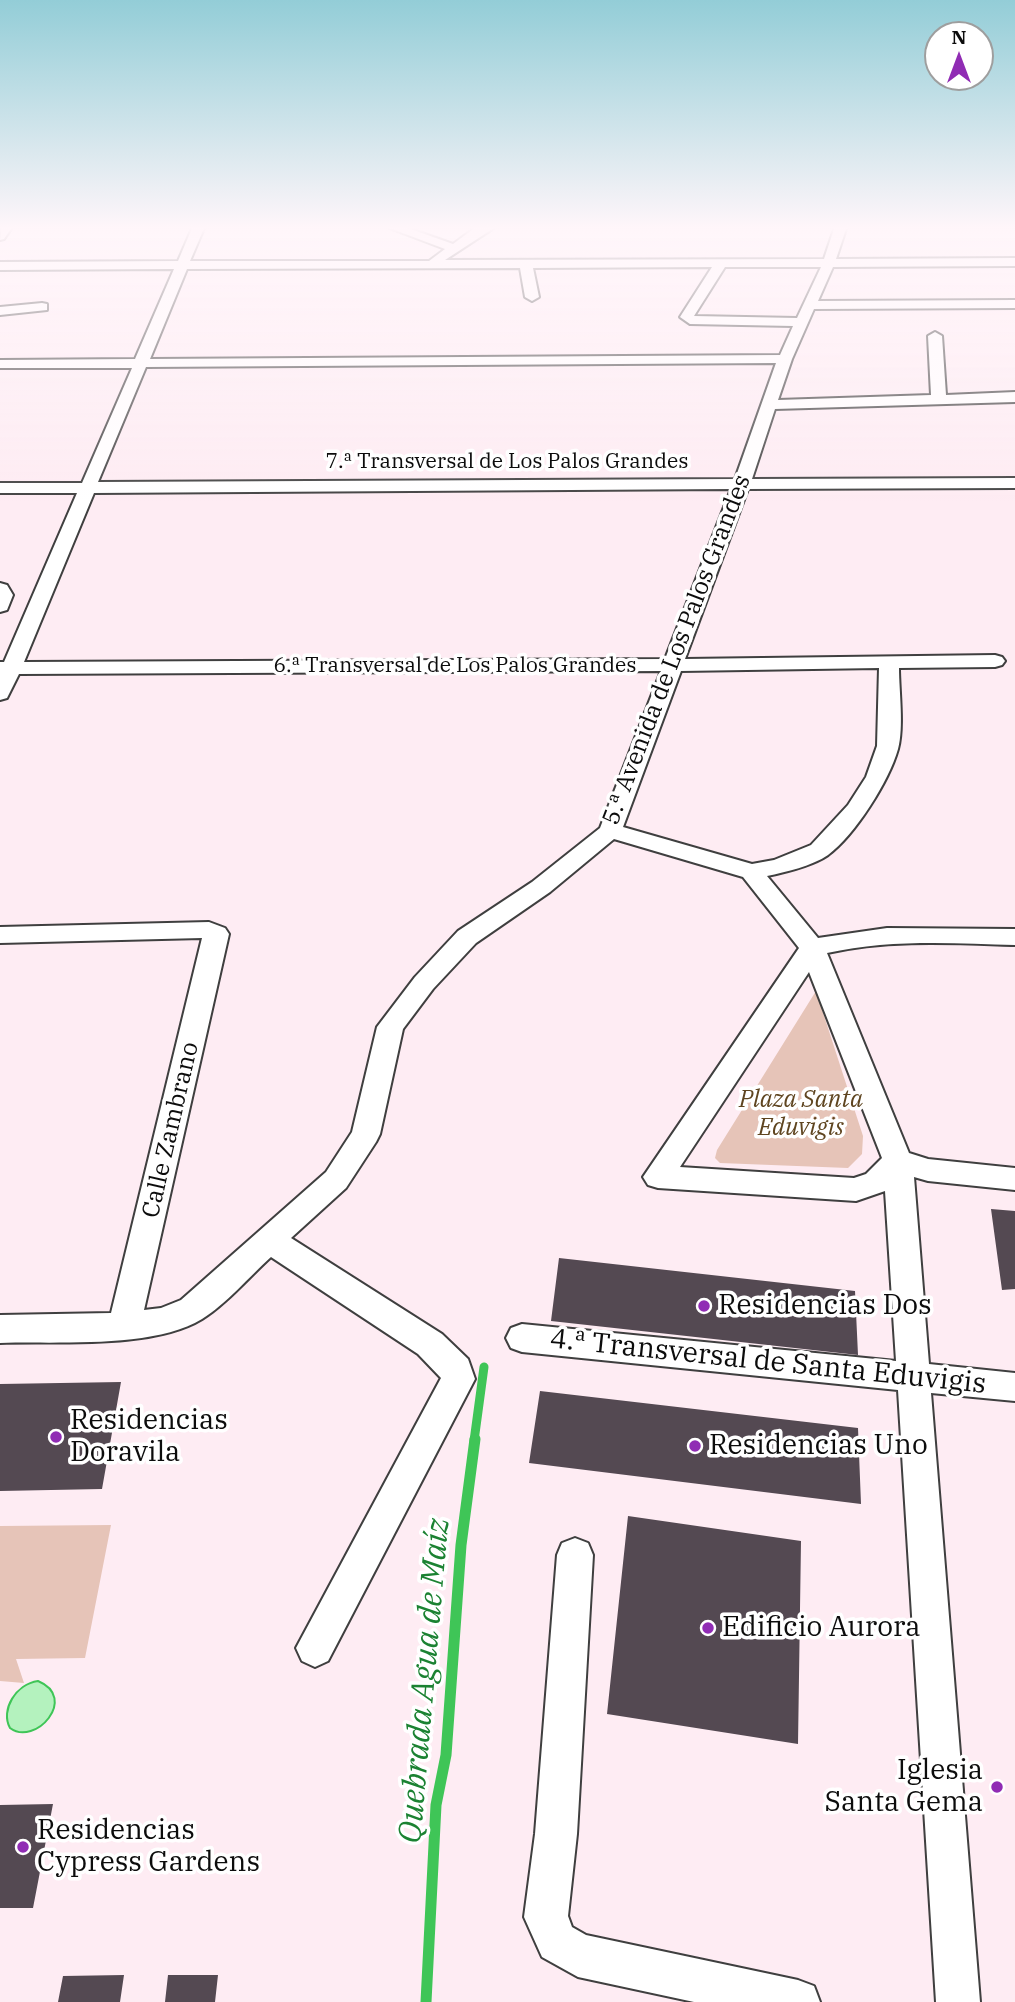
<!DOCTYPE html>
<meta charset="utf-8">
<style>
body{margin:0}
#map{position:relative;width:1015px;height:2002px;overflow:hidden;background:#feecf3;font-family:"IBM Plex Serif",serif}
canvas{display:block}
.north{position:absolute;left:924px;top:21px;width:70px;height:70px;box-sizing:border-box;background:#fff;border:2px solid #9e9e9e;border-radius:50%;rotate:0deg;font-size:19px;font-weight:700;line-height:28px;text-align:center;color:#0c0c0c}
.north::after{content:'';display:block;margin:auto;width:24px;height:32px;background:#902cb4;clip-path:polygon(50% 0,100% 100%,50% 72%,0 100%)}
</style>
<div id="map">
<canvas width="1015" height="2002"></canvas>
<div class="north">N</div>
</div>
<script>
const ctx = document.querySelector('canvas').getContext('2d');
ctx.lineJoin = 'round';
function fillPath(path, color) {
  ctx.fillStyle = color;
  ctx.fill(path, 'evenodd');
}
function trace(path, color, width, dash) {
  ctx.strokeStyle = color;
  ctx.lineWidth = width;
  ctx.lineCap = dash ? 'butt' : 'round';
  ctx.setLineDash(dash || []);
  ctx.stroke(path);
}
function write(font, color, halo, rows, align = 'center') {
  ctx.font = font + ' "IBM Plex Serif",serif';
  ctx.lineWidth = 7;
  ctx.setLineDash([]);
  ctx.textBaseline = 'middle';
  ctx.strokeStyle = halo;
  ctx.fillStyle = color;
  for (const [text, x, y, turn = 0] of rows) {
    ctx.save();
    ctx.translate(x, y);
    ctx.rotate((+turn || 0) * Math.PI / 180);
    ctx.textAlign = isNaN(turn) ? turn : align;
    if (halo) ctx.strokeText(text, 0, 0);
    ctx.fillText(text, 0, 0);
    ctx.restore();
  }
}
const green = new Path2D(`
 M816,991L863,1136L862,1154L848,1168L720,1163L715,1158L717,1150Z
 M111,1525L85,1658L16,1659L24,1683L0,1681V1526Z`);
const water = new Path2D(`
 M38,1681C79,1698 35,1747 10,1728C0,1710 16,1684 38,1681Z`);
const streamFar1 = new Path2D(`
 M474,1441L484,1367`);
const stream = new Path2D(`
 M426,2002L436,1805L446,1755L461,1545L475,1439`);
const building = new Path2D(`
 M991,1209L1015,1211V1289L1002,1290Z
 M559,1258L855,1291L858,1355L551,1321Z
 M121,1382L102,1489L0,1491V1384Z
 M540,1391L858,1428L861,1504L529,1463Z
 M628,1516L801,1541L798,1744L607,1714Z
 M53,1804L33,1908H0V1805Z
 M124,1975L120,2002H58L63,1976Z
 M168,1975H218L215,2002H165Z`);
const minor = new Path2D(`
 M1,226H13L4,239L0,240Z
 M193,226H205L190,261H429L445,249L384,226H402L453,244L476,227L497,226L445,260L824,259L835,226H847L836,259L1015,258V266L833,267L818,301L1015,300V308L814,309L792,359L778,400L931,395L928,336L935,332L942,336L946,395L1015,392V402L775,409L752,479L1015,478V488L748,489L685,659L995,655L1002,657L1005,661L1002,665L995,667L899,668C899,691 904,727 898,749C889,781 855,835 828,855C812,866 786,872 767,876L818,938L887,928L1015,929V945C953,943 888,939 827,953L909,1153L928,1159L1015,1168V1190L928,1181L914,1177L929,1364L1015,1373V1401L931,1393L980,2002H936L898,1390L522,1352L511,1348L506,1338L511,1328L522,1324L896,1361L885,1191L856,1201L658,1188L648,1185L643,1177L799,948L743,877L614,839L550,892L476,943L433,989L403,1029L380,1134L376,1142L346,1188L291,1238L442,1334L468,1359L475,1379L328,1661L315,1667L302,1661L296,1648L441,1378L418,1354L271,1257C251,1275 224,1306 202,1319C153,1349 58,1341 0,1343V1315L111,1313L202,938L0,943V927L209,922L225,928L229,934L144,1310L161,1308L181,1300L326,1172L352,1132L377,1027L415,977L458,931L532,882L600,828L661,671L19,674L7,698L0,700V662H4L77,493H0V483H82L132,368H0V360L135,359L174,269L0,270V262L178,261ZM712,267L680,317L690,324L793,326L780,355L150,359L187,269L520,268L525,297L532,301L539,297L533,268ZM725,267H821L797,318L694,316ZM776,363L735,479L98,482L146,367ZM731,489L665,659L24,662L94,493ZM879,668L877,746L866,777L848,805L811,845L774,860L752,864L623,827L681,671ZM809,972L882,1158L866,1174L854,1178L680,1167Z
 M42,303L47,304V310L0,315V307Z
 M0,583L7,585L13,595L7,610L0,612Z
 M575,1538L588,1543L593,1555L577,1834L568,1916L572,1927L586,1935L798,1980L814,1986L820,2002H694L578,1977L542,1957L524,1917L535,1834L557,1555L562,1543Z`);
const markers = [
 [704,1306,7,"#902cb4"],
 [56,1437,7,"#902cb4"],
 [695,1446,7,"#902cb4"],
 [708,1628,7,"#902cb4"],
 [997,1787,7,"#902cb4"],
 [23,1847,7,"#902cb4"]
];
const farStreetnames = [
 ["7.ª Transversal de Los Palos Grandes",507,462],
 ["6.ª Transversal de Los Palos Grandes",455,666]
];
const streetNames = [
 ["5.ª Avenida de Los Palos Grandes",677,650,-69],
 ["Calle Zambrano",171,1130,-77]
];
const parkNames = [
 ["Plaza Santa",801,1100],
 ["Eduvigis",801,1128]
];
const nearPoinames = [
 ["Residencias Dos",718,1306],
 ["Residencias",70,1421],
 ["Doravila",70,1453],
 ["Residencias Uno",709,1446],
 ["Edificio Aurora",722,1628],
 ["Iglesia",983,1771,"right"],
 ["Santa Gema",983,1803,"right"],
 ["Residencias",37,1831],
 ["Cypress Gardens",37,1863]
];
const nearStreetnames = [
 ["4.ª Transversal de Santa Eduvigis",768,1362,6]
];
const nearWaternames = [
 ["Quebrada Agua de Maíz",425,1681,-85]
];
fillPath(green, '#e6c4b8');
fillPath(water, '#b4f2be');
trace(water, '#3fc557', 2);
trace(streamFar1, '#3fc557', 9);
trace(stream, '#3fc557', 11);
fillPath(building, '#544952');
trace(minor, '#3f3f3f', 4);
fillPath(minor, '#fff');
const sky = ctx.createLinearGradient(0, 0, 0, 507);
sky.addColorStop(0, '#93cdd7');
sky.addColorStop(0.45, '#fff6fa');
sky.addColorStop(1, '#fff6fa00');
ctx.fillStyle = sky;
ctx.fillRect(0, 0, 1015, 507);
for (const [x, y, r, color] of markers) {
  const dot = new Path2D();
  dot.arc(x, y, r, 0, 2 * Math.PI);
  ctx.fillStyle = color;
  ctx.fill(dot);
  trace(dot, '#fff', 2.5);
}
write('21px', '#0c0c0c', '#fff', farStreetnames);
write('24px', '#0c0c0c', '#fff', streetNames);
write('italic 24px', '#5f4520', '#fff', parkNames);
write('28px', '#0c0c0c', '#fff', nearPoinames, 'left');
write('28px', '#0c0c0c', '#fff', nearStreetnames);
write('italic 32px', '#1b8232', '#fff', nearWaternames);
</script>
